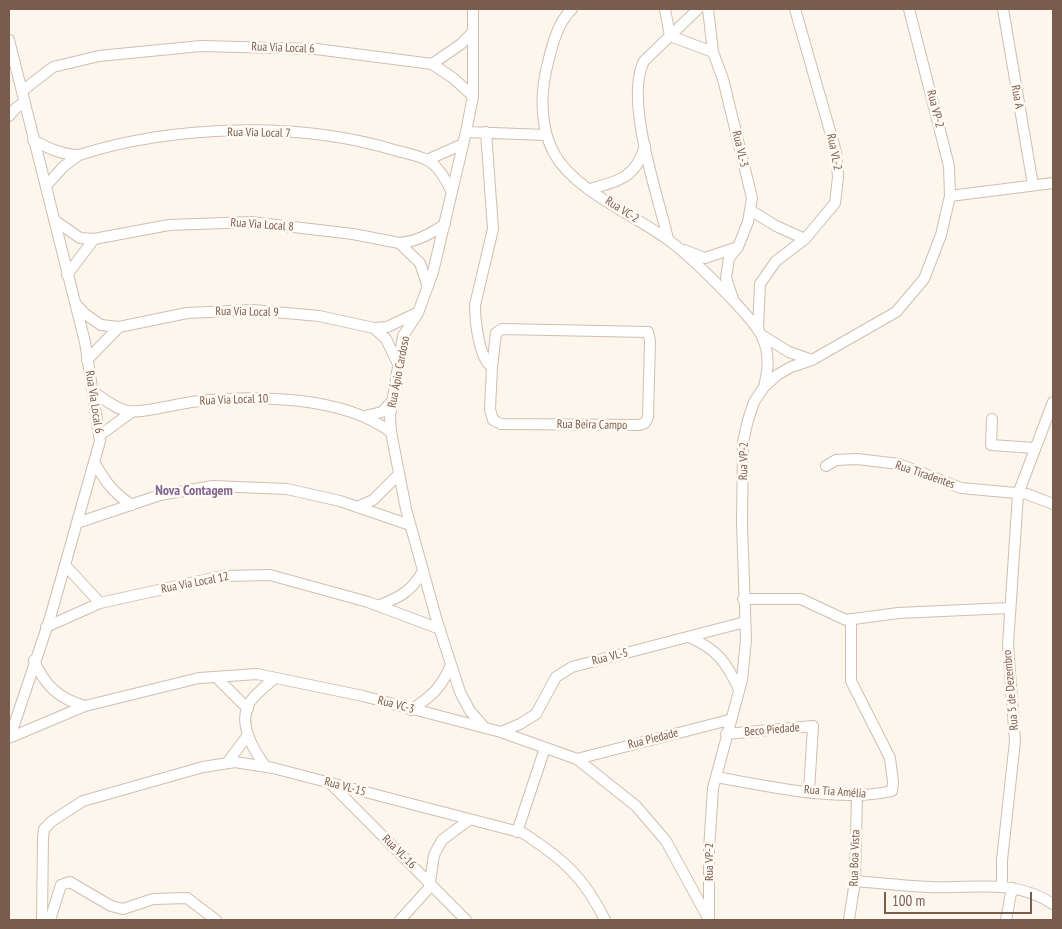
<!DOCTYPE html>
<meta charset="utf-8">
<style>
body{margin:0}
#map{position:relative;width:1062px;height:929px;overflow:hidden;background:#fdf6ec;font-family:"PT Sans Narrow",sans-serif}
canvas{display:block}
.frame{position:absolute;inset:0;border:10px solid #7a5c4d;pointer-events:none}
.scale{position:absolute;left:884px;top:892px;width:148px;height:22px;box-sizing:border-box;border:2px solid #7a5c4d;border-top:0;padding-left:6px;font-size:15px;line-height:18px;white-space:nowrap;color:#7a5c4d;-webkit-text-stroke:4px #fffaf3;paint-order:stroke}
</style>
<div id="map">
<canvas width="1062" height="929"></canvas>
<div class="frame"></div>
<div class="scale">100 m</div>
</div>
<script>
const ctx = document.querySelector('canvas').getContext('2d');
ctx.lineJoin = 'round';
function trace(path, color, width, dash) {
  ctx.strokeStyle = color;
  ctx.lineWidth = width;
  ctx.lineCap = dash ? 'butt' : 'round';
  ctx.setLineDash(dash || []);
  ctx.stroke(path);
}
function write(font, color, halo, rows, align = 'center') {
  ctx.font = font + ' "PT Sans Narrow",sans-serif';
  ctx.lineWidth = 5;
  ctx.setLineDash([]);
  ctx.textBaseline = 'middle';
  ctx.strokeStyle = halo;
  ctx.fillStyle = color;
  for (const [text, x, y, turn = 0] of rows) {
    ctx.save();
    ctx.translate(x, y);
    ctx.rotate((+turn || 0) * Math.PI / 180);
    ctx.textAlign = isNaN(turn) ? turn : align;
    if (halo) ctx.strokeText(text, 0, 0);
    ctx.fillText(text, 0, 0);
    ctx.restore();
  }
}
const minor = new Path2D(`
 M473,9V96L466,132L433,272L418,313L403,336L390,416L391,432L406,509L437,621L460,692L470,711L485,728
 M572,9C556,24 551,50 546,71C540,98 541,131 555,155C576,191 634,215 667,239C687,253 756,319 763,339C770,356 768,370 764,387
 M665,9L670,36L713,52L723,79L752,198L748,222L738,247L729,258L726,278L733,299
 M708,9L713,52
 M1003,9L1033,185
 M9,40L85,342L100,441L50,618L10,737
 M432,64L461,44L473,32
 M22,91L53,67L99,56L201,46L316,49L432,64L453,78L473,96
 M9,116L16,108L25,102
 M466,132L546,135
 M486,132L493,229L475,305C475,321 479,359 492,367L490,409L493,420L501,424L639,425L645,423L648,417L650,341L648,332L502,329L496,333L492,367
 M33,140C48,148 62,155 79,155C173,125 299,121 394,150C404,153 417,155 427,160C439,166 446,181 452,192
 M427,160L463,144
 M46,186L63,167L79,155
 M590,189C620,181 636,177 645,146
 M950,196L1053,183
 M750,210L776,226L805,239
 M54,220L80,238L94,239L169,225L251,222L353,234L399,243L420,263L428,287
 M668,239C658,195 624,100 644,61L698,9
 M399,243C416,242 431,234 445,224
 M684,250L705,258L735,248
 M67,275L94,239
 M76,304L85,314L101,325L119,327L187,313L253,310L319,316L374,328L387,327L417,313
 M374,328L386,339L398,364
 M758,330L760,284L776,261L805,239L835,203L838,177L836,152L795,9
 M763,336L789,352L812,360
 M87,360L119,327
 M92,391C103,398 115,409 128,411C142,414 183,402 200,401C258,395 342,396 391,432
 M365,416L382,412L392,401
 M992,419L991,445L1034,448
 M99,436L133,411
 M94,462C105,481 113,493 132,505
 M826,466L836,460L857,459L899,464L961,488L1027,494L1053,504
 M357,507L373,500L399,474
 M77,523L160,495L213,486L287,489L340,501L410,525
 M65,565L100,603L222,576L270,575L368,602L440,629
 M743,599H801L846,620L898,613L1009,608
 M378,606C400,597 411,592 423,571
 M46,627L100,603
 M689,637C717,649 726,662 739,689
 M34,660C44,685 59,699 85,706
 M216,677L248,709
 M411,710C432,696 441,688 451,665
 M501,732L520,724L536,714L556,677L572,667L745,622
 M726,734L813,726L809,791
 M9,738L85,706L199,678L257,674L363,696L501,732L577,759L636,806L666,841L708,918
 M577,759L729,720
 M227,763L248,735
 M265,766C253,749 237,723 250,702C256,693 267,685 275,678
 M716,777C768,786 840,803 892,791L893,782L890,758L851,681V619
 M331,784L466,920
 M517,832L545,748
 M855,881C880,883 904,886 929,887C974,889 1013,878 1053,904
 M1002,886V860L1015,741L1008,645L1018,494L1053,402
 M42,920L43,837L44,829L52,821L83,801L203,767L235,762L273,768L523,833C563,859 584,877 605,920
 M50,920L61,885L70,882L111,906L123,909L153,899L187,898L216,920
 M400,920L429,888L434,855L442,840L469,820
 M709,920V850L713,788L742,680L746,640L742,523L743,442L748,420L754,402L764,387L777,375L791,367L812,360L896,312L924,279L941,235L950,196L949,166L909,9
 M849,920L855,881L857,796
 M1006,920L1012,888`);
const streetNames = [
 ["Rua Via Local 6",283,48,2],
 ["Rua A",1017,97,80],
 ["Rua VP-2",935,109,76],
 ["Rua Via Local 7",259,133,1],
 ["Rua VL-3",740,149,77],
 ["Rua VL-2",834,152,79],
 ["Rua VC-2",622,210,33],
 ["Rua Via Local 8",262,225,4],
 ["Rua Via Local 9",247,312,1],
 ["Rua Ápio Cardoso",399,372,-79],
 ["Rua Via Local 10",234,400,-2],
 ["Rua Via Local 6",94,402,81],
 ["Rua Beira Campo",592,425,1],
 ["Rua VP-2",744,461,-89],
 ["Rua Tiradentes",925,475,19],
 ["Rua Via Local 12",195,583,-11],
 ["Rua VL-5",610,657,-14],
 ["Rua 5 de Dezembro",1011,690,-95],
 ["Rua VC-3",396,705,15],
 ["Beco Piedade",772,730,-5],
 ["Rua Piedade",653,739,-14],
 ["Rua VL-15",345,787,15],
 ["Rua Tia Amélia",835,792,4],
 ["Rua VL-16",399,852,45],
 ["Rua Boa Vista",855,858,-88],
 ["Rua VP-2",710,862,-90]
];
const neighbourhoodNames = [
 ["Nova Contagem",194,491]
];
trace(minor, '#d1beb0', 12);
trace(minor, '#fff', 10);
write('12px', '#7a5c4d', '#fffaf3', streetNames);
write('bold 14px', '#846695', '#fffaf3', neighbourhoodNames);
</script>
